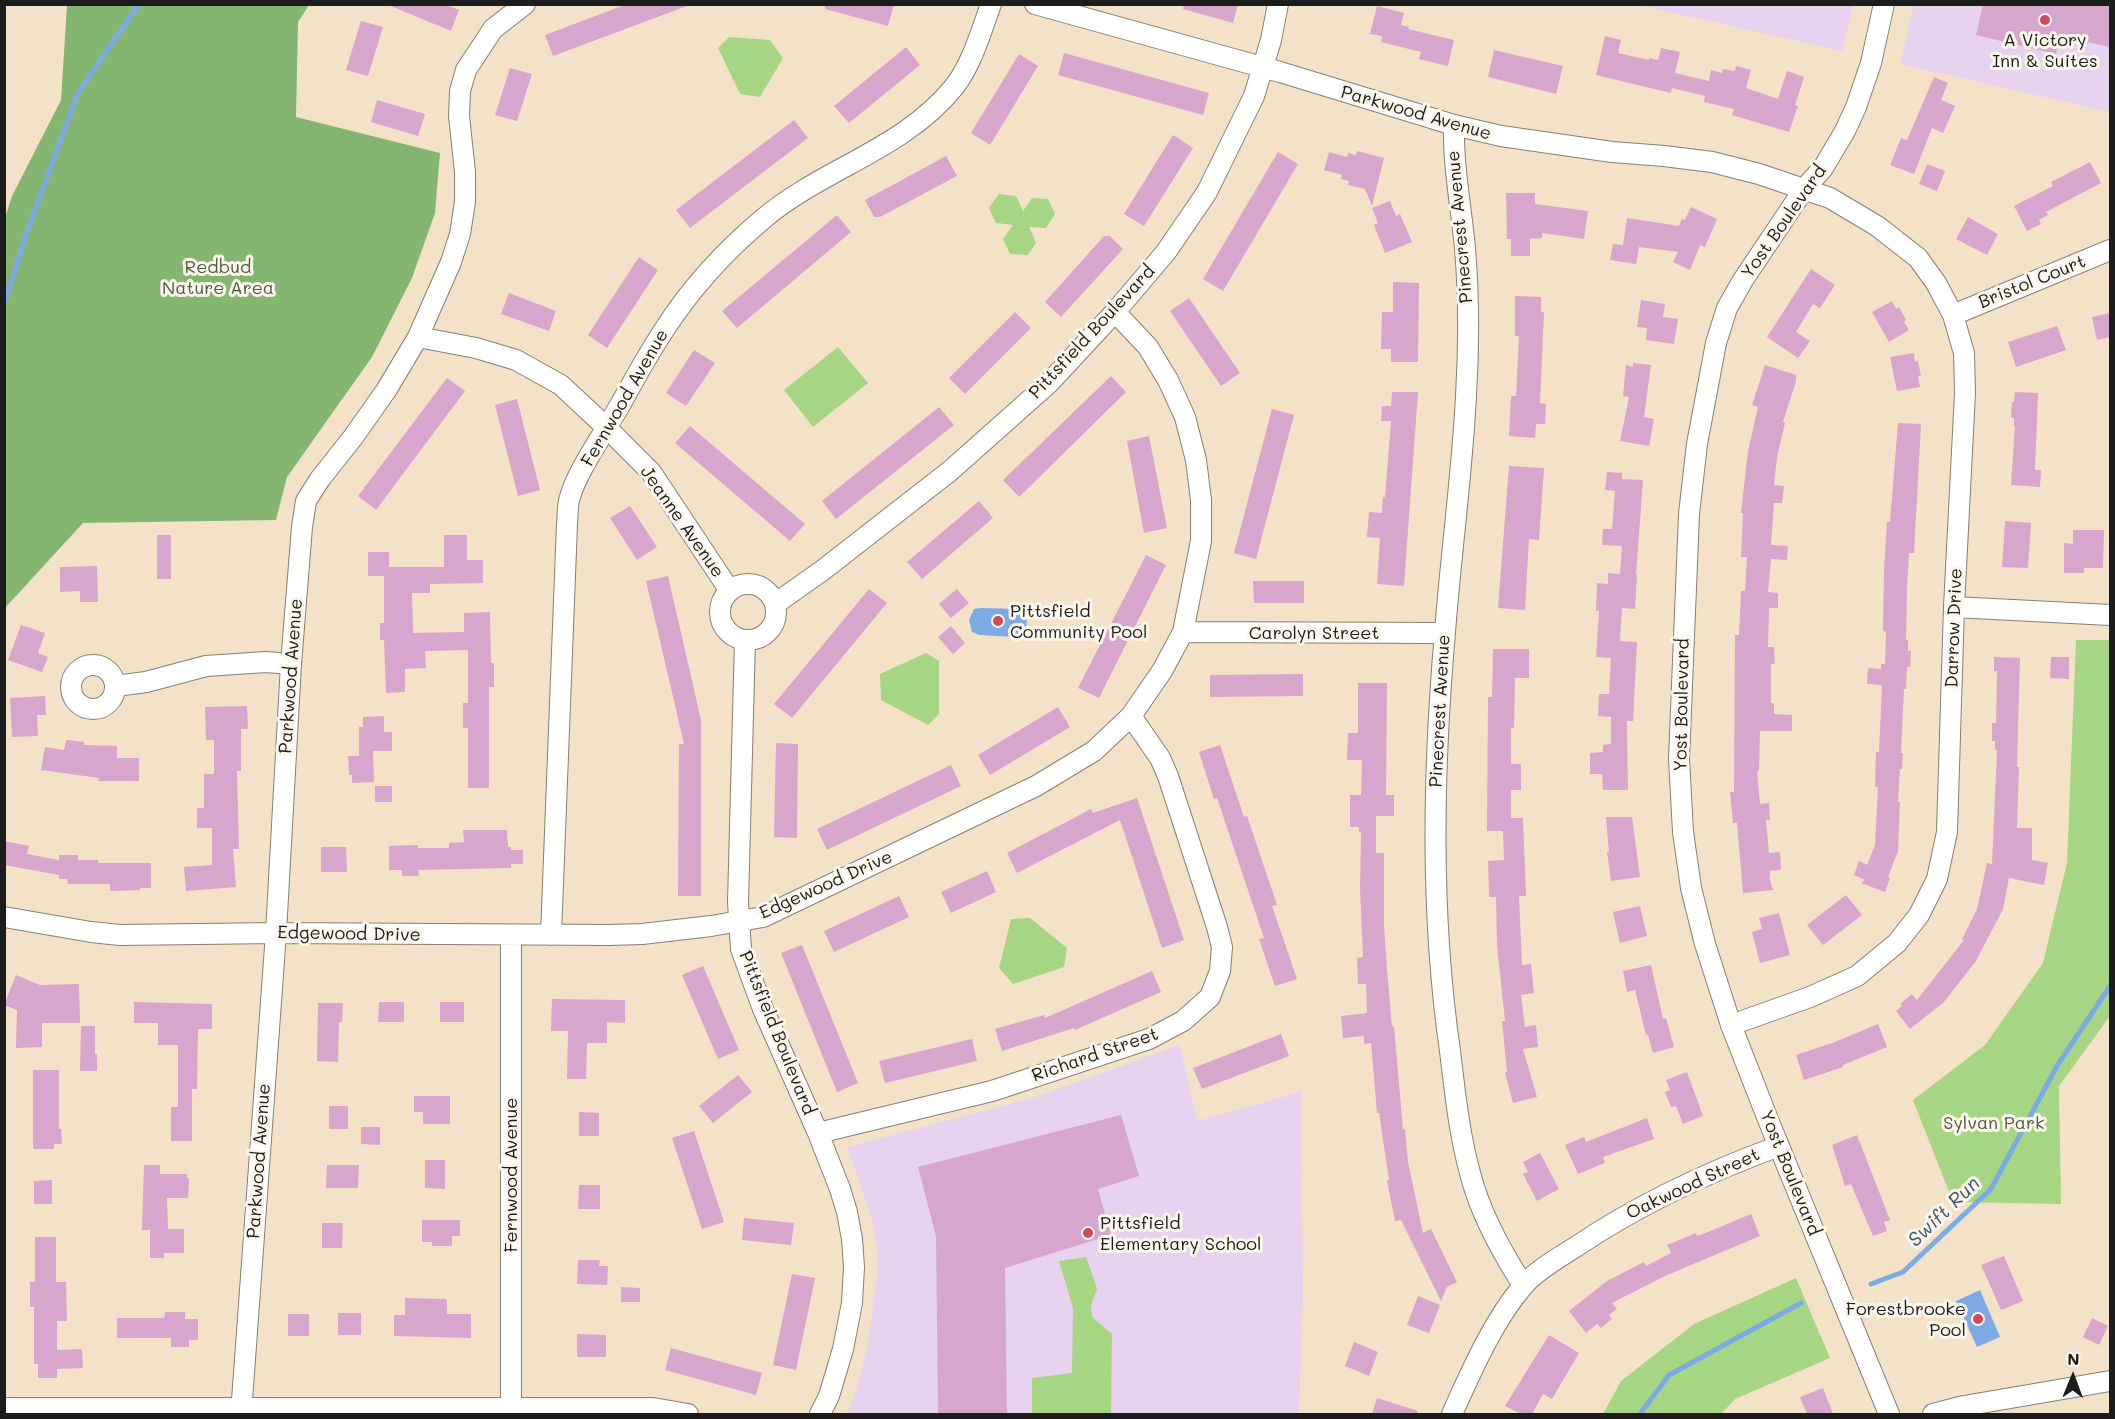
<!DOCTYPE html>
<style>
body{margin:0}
#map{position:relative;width:2115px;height:1419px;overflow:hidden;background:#f4e2c8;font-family:Mali,sans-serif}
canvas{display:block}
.frame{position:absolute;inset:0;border:6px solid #1c1c1c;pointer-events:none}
.north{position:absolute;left:2043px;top:1347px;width:60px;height:60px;-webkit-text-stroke:4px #fbf7ec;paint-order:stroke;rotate:1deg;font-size:16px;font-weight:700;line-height:24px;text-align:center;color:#1c1c1c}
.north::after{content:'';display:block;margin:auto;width:21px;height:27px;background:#1c1c1c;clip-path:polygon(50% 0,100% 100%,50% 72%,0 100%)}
</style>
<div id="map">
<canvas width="2115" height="1419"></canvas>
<div class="frame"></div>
<div class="north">N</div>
</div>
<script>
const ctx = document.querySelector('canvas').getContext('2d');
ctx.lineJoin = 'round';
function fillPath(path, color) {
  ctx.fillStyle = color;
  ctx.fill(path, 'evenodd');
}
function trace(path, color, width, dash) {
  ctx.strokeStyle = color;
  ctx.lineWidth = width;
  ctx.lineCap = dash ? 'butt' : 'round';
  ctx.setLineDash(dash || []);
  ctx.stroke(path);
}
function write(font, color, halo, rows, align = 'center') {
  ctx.font = font + ' Mali,sans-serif';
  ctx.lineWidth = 6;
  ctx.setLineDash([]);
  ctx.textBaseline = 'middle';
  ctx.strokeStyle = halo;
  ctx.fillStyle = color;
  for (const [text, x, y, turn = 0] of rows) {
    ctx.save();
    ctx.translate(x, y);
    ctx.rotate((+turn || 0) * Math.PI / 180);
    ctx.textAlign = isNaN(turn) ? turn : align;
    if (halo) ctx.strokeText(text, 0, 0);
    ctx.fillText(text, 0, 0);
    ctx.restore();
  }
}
const built = new Path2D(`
 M1638,5H1853L1842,51Z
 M1914,5H2110V112L1900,64Z
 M1180,1045L1197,1121L1301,1092L1303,1295L1299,1414H847L857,1389L867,1348L877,1279V1247L872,1219L847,1147L1036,1097Z`);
const green = new Path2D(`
 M729,37L770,40L783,58L760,97L740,94L718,48Z
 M999,194L1016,196L1023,211L1032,198L1048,199L1055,214L1046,228L1029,227L1036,243L1028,255L1010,254L1003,239L1013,225L996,223L989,208Z
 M838,347L868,383L813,427L784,390Z
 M2076,640H2110V1016L2059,1086L2061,1204L1953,1202L1913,1100L1985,1045L2043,963L2067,863Z
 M926,653L939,661V714L928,725L881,700L880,674Z
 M1030,918L1067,948L1064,967L1013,984L999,968L1011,919Z
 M1086,1257L1097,1289L1091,1305L1092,1317L1112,1334L1111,1412L1108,1414H1032V1378L1072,1373L1073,1308L1059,1261Z
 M1796,1278L1830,1358L1735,1399L1721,1414H1603L1621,1381L1694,1324Z`);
const forest = new Path2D(`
 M67,5H309L298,22L296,117L440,153L435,213L412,278L372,357L287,477L276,520L83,523L5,608V218L12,196L61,100Z`);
const water = new Path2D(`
 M981,608L1017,609L1026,617C1028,627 1026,634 1015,637L979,635L972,632L969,620L974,609Z
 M1980,1290L2000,1337L1977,1347L1956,1301Z`);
const stream = new Path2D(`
 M4,305L27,232L78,93L139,4
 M1871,1284L1903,1272L1991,1189L2057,1066L2110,986
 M1640,1414L1669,1375L1801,1303`);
const building = new Path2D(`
 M386,4H444L459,10L451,31Z
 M627,4H687V6L553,56L545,35Z
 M825,4H894L888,26L825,9Z
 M1184,4H1238L1233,23L1183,9Z
 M1983,4H2110V47L2060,36L2056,54L1976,35Z
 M1377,6L1404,13L1401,25L1409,27L1408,29L1454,40L1448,66L1419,59L1421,52L1381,42L1382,36L1370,34Z
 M361,21L383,27L368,76L346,70Z
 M1605,36L1621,40L1618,53L1649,60V58L1658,60L1661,48L1680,52L1675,73L1709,81L1711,70L1722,73L1723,69L1735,71L1736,66L1751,70L1746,88L1778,99L1787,71L1804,77L1795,105L1798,106L1789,132L1732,115L1734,109L1704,102L1705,96L1672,88L1671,93L1596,75Z
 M906,47L920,65L849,123L834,106Z
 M1494,50L1563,66L1556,94L1488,77Z
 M1064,53L1209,93L1203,115L1058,75Z
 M1019,54L1038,66L990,145L971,133Z
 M510,68L532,74L517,121L495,115Z
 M1934,77L1948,83L1941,100L1955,106L1943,133L1932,128L1914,174L1890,165L1901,138L1907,140Z
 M377,100L425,114L418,136L371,122Z
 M794,120L808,138L690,228L676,210Z
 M1173,135L1193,148L1144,226L1124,214Z
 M1357,151L1384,158L1372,206L1365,189L1348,185L1349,181L1341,179L1342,175L1324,170L1329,152L1347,157L1348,153L1356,155Z
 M1278,152L1298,164L1223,291L1203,279Z
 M946,156L957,176L880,217H874L865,200Z
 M2090,162L2101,183L2046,212L2048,215L2039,220L2041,224L2027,231L2014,206L2053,186L2051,182Z
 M1927,164L1945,171L1937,191L1919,184Z
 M1506,193H1535V204L1588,211L1584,239L1542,233V238L1530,239V256H1511V239H1507Z
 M1390,201L1396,216L1400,214L1412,242L1385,253L1374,225L1378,223L1372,208Z
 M1691,207L1717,219L1705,247L1700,245L1690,270L1673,262L1678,252L1639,247L1636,264L1610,260L1613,244L1623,245L1627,218L1679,226L1682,219L1685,220Z
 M837,215L851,232L737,328L722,311Z
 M1968,217L1998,234L1987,255L1956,239Z
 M1104,236H1110L1123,249L1061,317L1045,302Z
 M639,257L658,270L607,348L588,335Z
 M1811,269L1835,285L1820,308L1813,304L1796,332L1810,341L1798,358L1767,337Z
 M1393,282L1419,283L1418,362H1391V349H1381L1382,312H1393Z
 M509,293L556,311L549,331L501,314Z
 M1515,296L1541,297V312H1544L1540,403L1546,404L1545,424H1536L1535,438L1509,436L1511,396H1516L1519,336H1515Z
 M1189,298L1240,373L1221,386L1170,311Z
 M1641,300L1665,304L1663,317L1678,319L1674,344L1646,340L1647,328L1637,327Z
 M1892,301L1896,309L1899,307L1906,320L1904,322L1909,330L1889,342L1872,312Z
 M1015,312L1031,328L965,394L949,378Z
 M2110,313V337L2097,340L2092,317Z
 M2057,326L2066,350L2016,367L2008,342Z
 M694,350L715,363L686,406L666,393Z
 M1914,353L1915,362L1918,361L1921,376H1918L1920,387L1897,391L1890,357Z
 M1633,363L1651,365L1644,417L1654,419L1649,446L1620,441L1629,397L1623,396L1626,365L1633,367Z
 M1765,365L1796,375V381L1783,422L1785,423L1777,457L1774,485L1784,486L1782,503H1774L1771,545L1788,546L1787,560L1771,559L1768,592L1778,593V608H1769L1768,647H1774L1775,664H1771V703H1774V714L1792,715V731H1760L1759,771H1757L1760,804L1769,803L1770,820H1766L1769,853L1780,852L1781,870L1770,871V878L1769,877L1773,890L1743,893L1737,823H1733L1730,792H1734L1735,635H1739L1741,591H1745L1747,557H1741L1743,513H1741L1748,451L1758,407L1752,405Z
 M1111,376L1126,392L1019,497L1003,480Z
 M447,378L465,391L376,510L358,496Z
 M1392,392H1418L1404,586L1377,584L1380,538L1367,537L1369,512L1382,513L1383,497H1385L1391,421H1381L1382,406H1391Z
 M2015,392L2038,393L2035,470H2041L2040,487L2011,485L2015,426H2014V418H2011L2012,402H2014Z
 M517,399L540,490L518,496L495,405Z
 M939,407L954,425L836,519L822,501Z
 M1272,409L1294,415L1256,559L1234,553Z
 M1898,423L1921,424L1914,553H1909L1907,588L1906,640H1908V651H1911L1910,667H1907L1906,689H1904L1901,753H1903L1902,769H1900L1898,802H1900L1898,851L1888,877L1890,878L1885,892L1861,883L1865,880L1854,875L1859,861L1867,865L1875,845L1878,787H1875L1876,752H1879L1882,685L1867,684L1868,668L1881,669V664H1885L1886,632L1883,631L1884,569L1887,522H1890Z
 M690,426L805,524L790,541L675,443Z
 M1149,436L1167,528L1144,533L1127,441Z
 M1509,466L1544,468L1539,540L1529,539L1525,610L1498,608Z
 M1607,472L1622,473V479L1643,480L1636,575H1637L1635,609L1622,608L1620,641L1637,642L1633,721H1627L1628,790H1603L1602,774H1590V753L1603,752V745L1611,744V717L1598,716L1599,694H1609L1611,658L1596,657L1599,611H1596L1597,583L1608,584V573L1620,574L1622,546L1602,545L1603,529H1612L1615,491L1605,490Z
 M979,501L993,518L922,579L907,562Z
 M630,506L657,547L637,560L610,518Z
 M2005,521L2031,523L2028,568L2002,567Z
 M2073,530H2104L2103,568H2084V573H2064V543L2073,544Z
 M157,535H171V579H157Z
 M444,535H467V560H483V583L430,584V593H412L413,633L464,632V613L490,612L491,663H494V687H489V788H468V728H463V703H468V650L425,651L426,668L405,669V692L386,693L384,640H380V623H384V576H368V552H389V567H444Z
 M1146,555L1166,565L1099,698L1078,688Z
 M97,566L98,602H80V591L60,592V567Z
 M668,576L701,720V896H678L679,744H684L646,581Z
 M1253,581H1304V603H1254Z
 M869,589L887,603L792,718L774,704Z
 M957,589L969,603L951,618L939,604Z
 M21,625L45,633L38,653L48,657L42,672L8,660Z
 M951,626L965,643L953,654L938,637Z
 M1493,649H1529V678H1515L1514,728H1511V764H1521V790H1511V818H1523L1526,896H1519L1522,965L1531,964L1534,993L1521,995L1525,1027L1536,1025L1538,1047L1523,1049L1537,1097L1513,1103L1505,1073L1507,1072L1502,1021H1505L1497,946L1496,897H1489L1488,861L1504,860L1503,831H1487L1488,697H1492Z
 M1994,657L2020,658L2017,767H2019L2017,828H2032V860L2048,863L2044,885L2009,878L2003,909L1976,961L1944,1002L1910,1029L1896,1011L1902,1006L1900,1004L1912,994L1917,1000L1964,940L1962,939L1977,909L1987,863L1992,864L1997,750H1995V741H1992V723H1996L1997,671H1994Z
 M2051,657H2069V679L2050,678Z
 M1303,674V696L1210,697V675Z
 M1358,683H1387L1386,795H1394V816H1376V853H1384V925L1387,969L1392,1027L1394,1026L1403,1130L1405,1129L1408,1162L1423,1233L1431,1229L1457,1282L1447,1287L1441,1301L1401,1220L1395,1221L1387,1181L1389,1180L1379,1113H1377L1371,1043L1364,1044V1036L1343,1038L1341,1016L1367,1013L1366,984H1358L1357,958L1363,957L1360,889L1361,832H1359V827H1350V795H1361L1362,760H1347L1348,733H1358Z
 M45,696L46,715H37L38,736L12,737L10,698Z
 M247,706L248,729H241V771H237L239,849H233L236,887L186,891L184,867L212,865V828H197V808H204V774H214V740H206L205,707Z
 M1058,707L1070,727L990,775L978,755Z
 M384,716V732H392V751H373L374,782L352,783V775H349L348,756H359V727H363V717Z
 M66,740L84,742V745L117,746V758H139V781H98L99,778L41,770L45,747L64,750Z
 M776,743L798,744L797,838L774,837Z
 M1220,745L1244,817L1247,816L1277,905L1272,906L1297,979L1275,986L1259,939L1264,938L1217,798L1214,799L1199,752Z
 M951,765L961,786L827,850L817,829Z
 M375,786H392V802H375Z
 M1137,798L1184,940L1162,948L1120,820L1017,873L1007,853L1091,809L1093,813Z
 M1606,817H1632L1640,877L1611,881L1607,852H1609Z
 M463,830H507L508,847H511V850H523V864H511V868L418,870L419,876H402V870H389V846L418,845V848H449V843L464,842Z
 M4,841L29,846L27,854L59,860V855H78V860H98V863H151V888H140V890L110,891V884H68L67,879H59V875L4,865Z
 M321,847H346L347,872H321Z
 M987,871L996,892L951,913L941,892Z
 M1846,895L1862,915L1823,945L1807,925Z
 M899,896L909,917L834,952L824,931Z
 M1640,906L1647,936L1620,943L1613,912Z
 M1779,913L1790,955L1760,963L1752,932L1762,929L1759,918Z
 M802,945L858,1083L837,1092L781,953Z
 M1651,965L1663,1019L1666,1018L1674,1047L1653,1053L1648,1035H1646L1635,990L1627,992L1623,971Z
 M703,966L739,1050L718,1059L682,975Z
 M1152,971L1161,992L1075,1030L1074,1028L1002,1051L995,1029L1044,1015L1045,1018Z
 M16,975L40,985L79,984L80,1023H42V1047L16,1048L17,1010L4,1005Z
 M552,999L625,1000V1023L607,1022V1043H587L586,1079H567L568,1031H551Z
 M134,1002L212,1004V1029H198L197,1089H192V1141H171V1107H178V1045H158V1023H134Z
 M379,1002H404V1022H378Z
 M440,1002H464V1022H440Z
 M318,1003H343L342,1022H339L338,1062L317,1061Z
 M1878,1024L1887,1047L1843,1065V1067L1804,1080L1796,1055L1835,1042Z
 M81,1026H95V1054H97V1071H80Z
 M1281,1034L1289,1056L1202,1089L1193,1068Z
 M972,1039L977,1061L885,1083L879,1061Z
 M33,1070H59V1129H61L62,1144H54V1149H33Z
 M1687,1072L1703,1116L1683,1124L1676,1106L1671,1107L1665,1092L1670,1090L1666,1080Z
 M738,1075L752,1092L713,1123L699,1106Z
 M414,1096H450V1124H423V1112H414Z
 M329,1106H348V1129H329Z
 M579,1112L599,1113V1136H579Z
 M1121,1115L1139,1176L1098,1189L1111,1235L1005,1268L1007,1414H938L936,1236L918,1167Z
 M1647,1118L1654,1139L1603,1157L1605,1163L1578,1174L1565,1145L1584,1137L1586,1142Z
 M361,1127H380V1145L361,1144Z
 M694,1131L724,1222L702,1229L672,1138Z
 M1857,1135L1890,1220L1884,1222L1887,1231L1873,1236L1851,1184L1845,1186L1832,1145Z
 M1540,1153L1559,1189L1537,1201L1523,1174L1528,1172L1523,1162Z
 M425,1160H445V1189L425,1188Z
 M144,1165H160V1174H187V1178H189L188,1198H167L168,1229H184V1253H164V1258H150V1230H142Z
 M327,1165H359L358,1188H326Z
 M52,1180V1204H34V1181Z
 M579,1185H600V1209H578Z
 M1751,1214L1760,1236L1665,1276L1612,1303L1617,1309L1609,1315L1612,1319L1601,1328L1597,1324L1586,1333L1569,1311L1607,1281L1644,1262L1646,1266L1671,1253L1667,1245L1696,1233L1697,1236L1708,1232Z
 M744,1218L794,1223L791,1245L742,1240Z
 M422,1220H460V1236H452V1246H432V1242H422Z
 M322,1223H343L342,1248H322Z
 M35,1237H56V1282H66L67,1321H57V1350L82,1349L83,1368L57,1369V1378H38V1364H34V1307H30V1282H35Z
 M2004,1256L2023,1301L2001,1310L1981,1265Z
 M578,1260H600L599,1266H608L607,1285L577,1284Z
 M792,1274L815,1278L796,1370L773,1365Z
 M621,1287L640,1288V1302H621Z
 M1418,1296L1440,1305L1429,1333L1407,1325Z
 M405,1298L447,1299V1314H471V1338L394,1336V1315H405Z
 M165,1312H185V1319H198V1340H189V1347H171V1338H117V1318H164Z
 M338,1313H361V1335H338Z
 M288,1314H309V1336H288Z
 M2092,1318L2108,1326L2099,1345L2083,1337Z
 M577,1334L606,1335V1357H577Z
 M1549,1335L1579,1353L1552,1399L1543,1394L1532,1414H1521L1505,1406Z
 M1354,1342L1378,1352L1369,1376L1345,1366Z
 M671,1348L762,1373L756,1395L665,1370Z
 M1823,1388L1833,1414H1807L1800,1397Z
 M1377,1398L1418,1411L1417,1414H1372Z`);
const minor = new Path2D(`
 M1035,4L1280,72L1454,125L1501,136L1612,152L1664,156L1712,162L1759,174L1830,198L1877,226L1918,258L1936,283L1953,315L1964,353L1965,393L1954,607L1947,832L1937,879L1919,915L1897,943L1857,976L1810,997L1731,1025
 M1884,4L1871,63L1856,107L1845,131L1823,168L1804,189L1743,280L1727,308L1716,343L1697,444L1689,514L1679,759L1683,832L1691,888L1705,944L1731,1025L1769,1122L1889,1414
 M1454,125C1453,166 1461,206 1465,248C1469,297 1469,347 1466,396C1462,475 1451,553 1445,632C1433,771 1430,912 1450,1051C1455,1092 1459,1133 1470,1173C1480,1213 1501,1251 1523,1285
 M1953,315L2110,250
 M418,337L476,348L516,360L561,385L607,428L651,472L730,591
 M720 612a28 28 0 1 1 56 0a28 28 0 1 1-56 0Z
 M775,604L823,570L950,471L1049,383L1115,312L1166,252L1207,192L1254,96L1271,40L1278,4
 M1954,607L2110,615
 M1183,632L1445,633
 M745,640L738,902L741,949L763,1009L818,1133L840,1189L847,1212L852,1239L854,1267L852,1303L843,1349L829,1396L820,1414
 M71 687a22 22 0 1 1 44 0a22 22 0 1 1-44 0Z
 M116,686L146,682L206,666L266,662L291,664
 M4,917L91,932L120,935L276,933L609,935L642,934L711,926L763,917L1036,786L1094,751L1131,716L1162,671L1183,632L1201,541V500L1196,460L1185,417L1168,380L1148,347L1115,312
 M551,935L567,524C568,515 567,505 570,497C577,471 606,430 620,405C634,380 648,354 664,330C691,288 725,251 763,219C823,168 903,150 954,87C972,64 981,32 991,4
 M511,936V1414
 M818,1133L992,1091L1149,1039L1183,1021L1210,997L1220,971L1222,947L1217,927L1168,776L1160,758L1131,716
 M4,1408H653L688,1414
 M241,1414L276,933L291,664L302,527L306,501L320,479L354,436L387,389L418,337L451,262L460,234L465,202V172L459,116L460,91L466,70L493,29L525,4
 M1452,1414C1471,1372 1493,1321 1523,1286C1534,1272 1558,1258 1574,1248C1639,1204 1705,1173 1779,1146
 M1933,1414L1964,1406L2110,1381`);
const markers = [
 [2045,20,6,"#d1495b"],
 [998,621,6,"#d1495b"],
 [1088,1233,6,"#d1495b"],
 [1978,1319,6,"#d1495b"]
];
const poiNames = [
 ["A Victory",2045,40,"center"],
 ["Inn & Suites",2045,61,"center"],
 ["Pittsfield",1010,611],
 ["Community Pool",1010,632],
 ["Pittsfield",1100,1223],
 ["Elementary School",1100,1244],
 ["Forestbrooke",1966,1309,"right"],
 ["Pool",1966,1330,"right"]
];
const streetNames = [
 ["Parkwood Avenue",1416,113,16],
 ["Yost Boulevard",1784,222,-55],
 ["Pinecrest Avenue",1460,227,-95],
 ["Bristol Court",2032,282,-22],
 ["Pittsfield Boulevard",1092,332,-47],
 ["Fernwood Avenue",625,398,-60],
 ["Jeanne Avenue",682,522,55],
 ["Darrow Drive",1954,628,-88],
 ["Carolyn Street",1314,633],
 ["Parkwood Avenue",291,676,-86],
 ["Yost Boulevard",1682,705,-89],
 ["Pinecrest Avenue",1440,711,-87],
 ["Edgewood Drive",826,885,-24],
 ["Edgewood Drive",349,934,1],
 ["Pittsfield Boulevard",777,1033,68],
 ["Richard Street",1095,1055,-19],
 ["Parkwood Avenue",259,1161,-86],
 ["Yost Boulevard",1790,1173,68],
 ["Fernwood Avenue",511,1175,-90],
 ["Oakwood Street",1693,1184,-25]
];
const parkNames = [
 ["Redbud",218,267],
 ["Nature Area",218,288],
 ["Sylvan Park",1994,1123]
];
const waterNames = [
 ["Swift Run",1944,1212,-44]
];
fillPath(built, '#e7d2ef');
fillPath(green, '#a6d583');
fillPath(forest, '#84b671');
fillPath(water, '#7baae5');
trace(stream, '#7baae5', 5);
fillPath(building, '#d6a6cd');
trace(minor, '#887f72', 22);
trace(minor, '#fff', 20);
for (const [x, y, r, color] of markers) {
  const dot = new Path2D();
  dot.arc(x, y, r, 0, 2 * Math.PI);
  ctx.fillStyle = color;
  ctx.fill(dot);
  trace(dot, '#fbf7ec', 2);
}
write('18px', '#1c1c1c', '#fbf7ec', poiNames, 'left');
write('18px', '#1c1c1c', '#fbf7ec', streetNames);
write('18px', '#4c5d40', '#fbf7ec', parkNames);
write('italic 20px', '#42556c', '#fbf7ec', waterNames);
</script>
